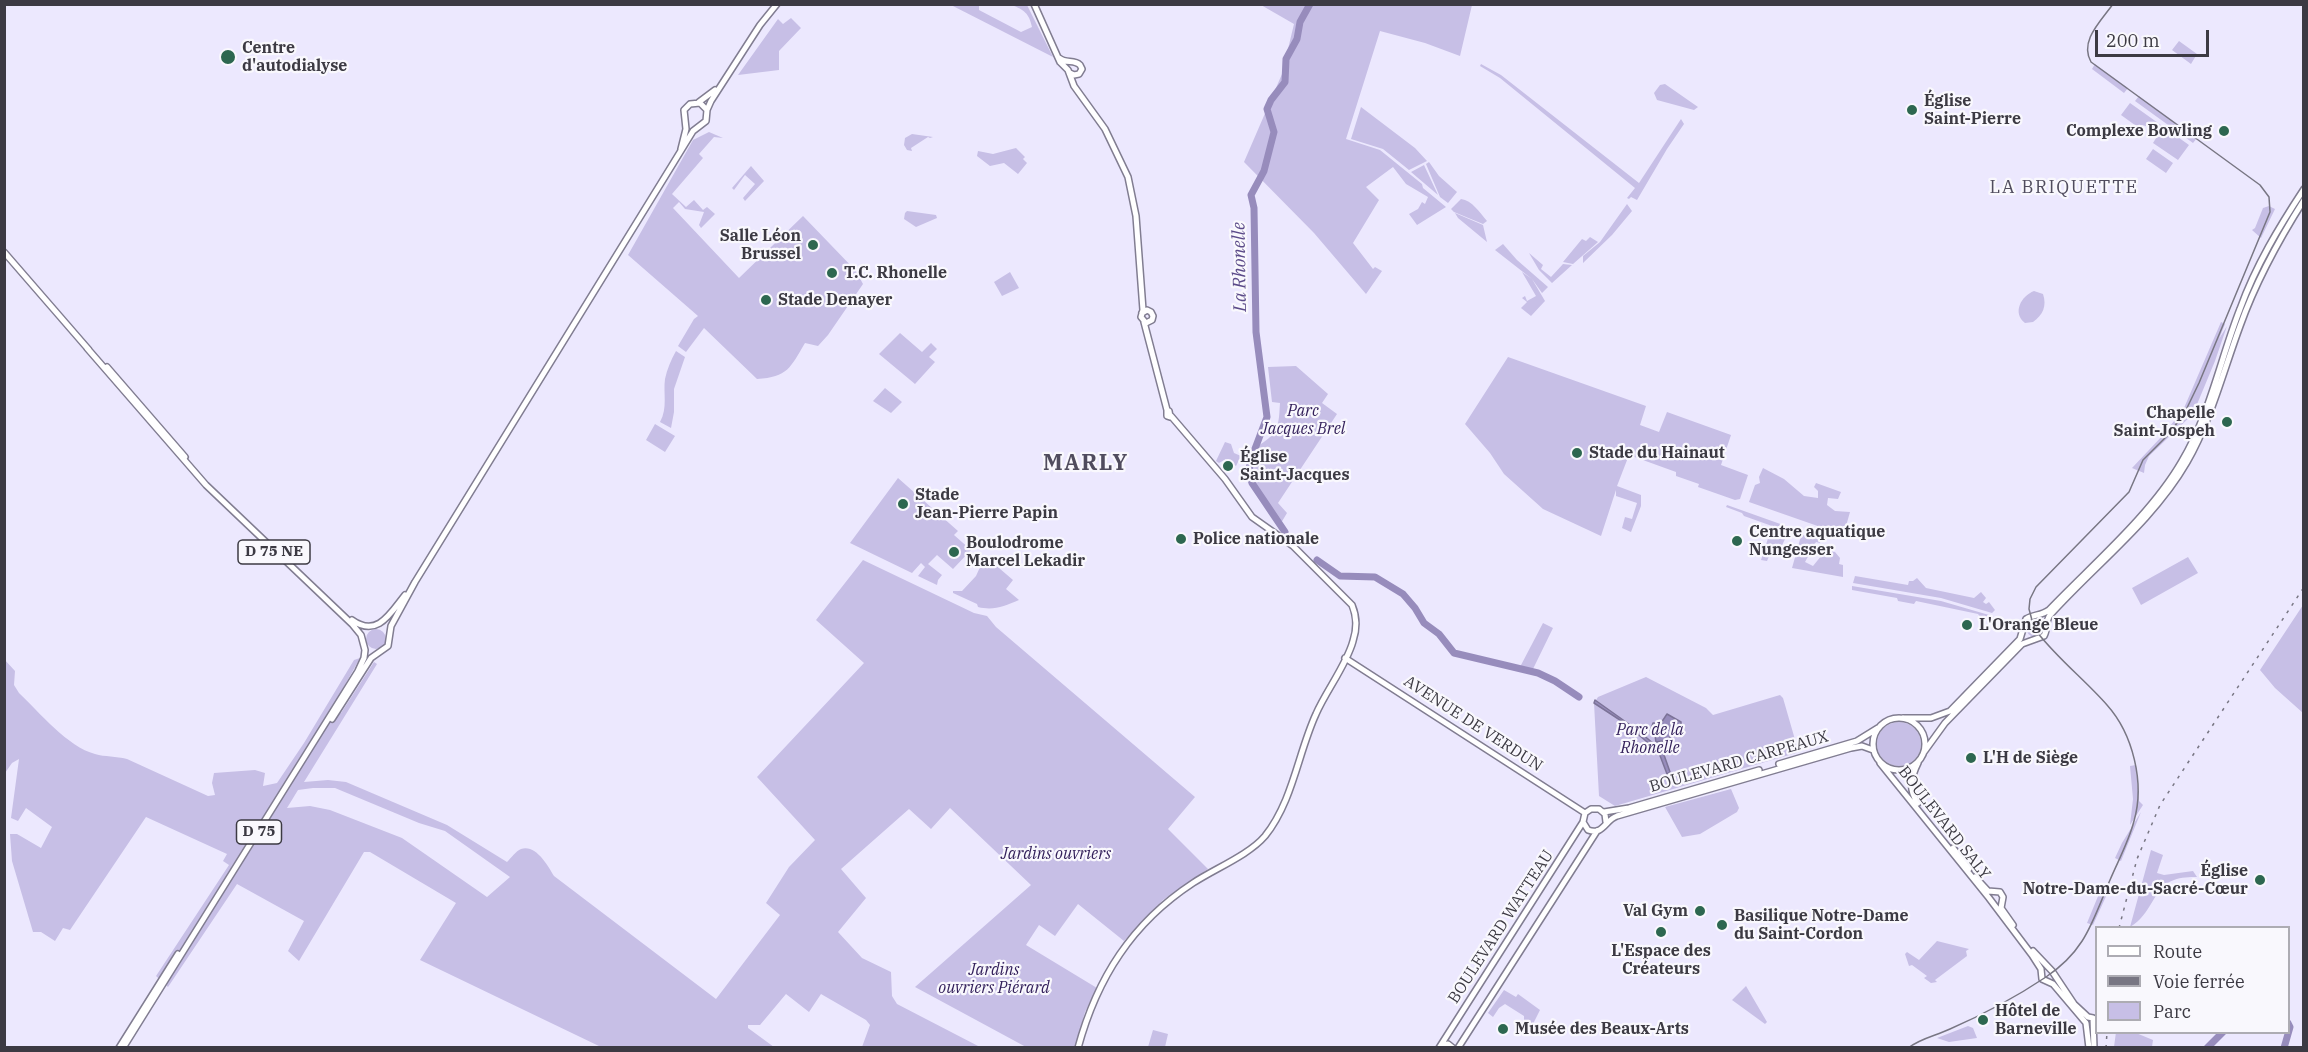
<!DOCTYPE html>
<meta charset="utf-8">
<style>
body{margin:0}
#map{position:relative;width:2308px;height:1052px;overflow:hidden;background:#ece8fe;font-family:"IBM Plex Serif",serif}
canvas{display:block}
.frame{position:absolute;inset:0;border:6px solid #3c3a43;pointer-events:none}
.legend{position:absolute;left:2095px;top:926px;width:195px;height:108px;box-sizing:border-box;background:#f9f8fd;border:2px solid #adacb3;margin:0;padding:8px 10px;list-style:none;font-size:18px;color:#3c3a43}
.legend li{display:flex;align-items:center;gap:12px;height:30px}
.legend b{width:30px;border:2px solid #adacb3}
.scale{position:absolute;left:2095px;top:30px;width:114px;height:27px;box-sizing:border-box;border:3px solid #3c3a43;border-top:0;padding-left:8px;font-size:18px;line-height:21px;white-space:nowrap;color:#3c3a43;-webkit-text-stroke:4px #f9f8fd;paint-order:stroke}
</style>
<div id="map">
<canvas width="2308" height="1052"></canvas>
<div class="frame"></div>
<ul class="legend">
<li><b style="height:8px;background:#fff"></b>Route</li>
<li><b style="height:8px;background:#787683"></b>Voie ferrée</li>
<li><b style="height:16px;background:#c7bfe6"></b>Parc</li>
</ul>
<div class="scale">200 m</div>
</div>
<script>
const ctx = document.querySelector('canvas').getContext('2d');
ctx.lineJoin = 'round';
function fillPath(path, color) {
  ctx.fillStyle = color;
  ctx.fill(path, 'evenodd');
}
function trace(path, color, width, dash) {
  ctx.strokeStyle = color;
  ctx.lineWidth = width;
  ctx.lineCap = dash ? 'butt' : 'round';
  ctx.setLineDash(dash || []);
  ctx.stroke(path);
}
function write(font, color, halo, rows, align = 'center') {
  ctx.font = font + ' "IBM Plex Serif",serif';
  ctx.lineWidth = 4.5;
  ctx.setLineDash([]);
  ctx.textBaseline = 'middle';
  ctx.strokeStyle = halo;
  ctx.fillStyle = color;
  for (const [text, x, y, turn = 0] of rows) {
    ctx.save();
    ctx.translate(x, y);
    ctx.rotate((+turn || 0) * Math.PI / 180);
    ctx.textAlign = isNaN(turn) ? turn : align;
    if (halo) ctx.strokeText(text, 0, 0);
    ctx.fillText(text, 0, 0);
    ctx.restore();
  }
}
const green = new Path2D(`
 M951,5H979V10L1021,32L1032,27C1029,13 1024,10 1012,5H1027L1053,57Z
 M1261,5H1472L1460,56L1425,43L1380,31L1346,139L1380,150L1422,184L1423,188L1446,207L1417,225L1409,214L1418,209L1422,202L1425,204L1428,197L1406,184L1393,167L1366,187L1379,200L1353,243L1373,269L1375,267L1382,271L1366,294L1314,233L1244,162L1282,74L1294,24Z
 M791,18L801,28L779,51V70L738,75L778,19L783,24Z
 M2179,41L2197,54L2191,64L2172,50Z
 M1481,64L1501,75L1639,183L1681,119L1684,124L1667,149L1637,200L1631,197L1629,199L1627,198L1635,188L1500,78L1480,66Z
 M2095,64L2128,88L2124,93L2092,69Z
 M1665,84L1698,107L1694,110L1657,100L1654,93L1660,85Z
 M2139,96L2197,138L2193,143L2135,101Z
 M2130,103L2189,145L2178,160L2153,143L2161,130L2152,124L2149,127L2142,125L2139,128L2121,115Z
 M1361,107L1415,148L1427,161L1409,170L1383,149L1351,139Z
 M709,132L723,138L714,137L699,154L703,158L672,194L686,207L694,200L703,210L707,207L715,214L701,228L699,225L704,212L685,209L679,202L673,208L739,278L803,216L856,271L863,284L828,335L818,346L805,343C790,368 788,377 757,379L704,328L686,352L678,346L694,319L698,316L628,255L693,140Z
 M912,134L933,137L930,138L928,137L911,148L912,151L907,150L904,145L905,138Z
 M1016,148L1025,157L1023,159L1027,163L1018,174L1004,163L990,166L977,156L978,151L993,154Z
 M2153,149L2173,163L2166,173L2146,159Z
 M1429,162L1439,176L1457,192L1448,203L1440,197L1426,164Z
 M1424,165L1438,195L1411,172Z
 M751,166L764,181L745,201L743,198L755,184L745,175L734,190L732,188Z
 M1461,199C1472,200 1480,213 1487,221L1483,224L1454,212L1451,209Z
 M1627,204L1632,211L1612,235L1583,263V256L1600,242Z
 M2269,206L2275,209L2261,238L2252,230L2255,228L2263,208Z
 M907,211L936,215L937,218L916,227L904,219L905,213Z
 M1455,213L1483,225L1487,242L1458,218Z
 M1590,237L1598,242L1573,264L1563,262L1582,239L1586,241Z
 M1503,244L1517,260L1548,287L1542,293L1532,279L1495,250Z
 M1529,253L1543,265L1541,269L1551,277L1563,264L1572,265L1552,283L1539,270Z
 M1010,272L1019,288L1002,296L994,282Z
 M1522,272L1532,279L1545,301L1531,316L1521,308L1527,302L1522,298L1525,296L1527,301L1536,296Z
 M2034,291L2043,294C2047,306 2043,315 2033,322L2025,323C2012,313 2021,296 2034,291Z
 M2221,322L2225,324L2219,339L2227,326L2215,361L2193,414L2149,456L2145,465L2144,473L2132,468L2164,434L2184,408Z
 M900,333L922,352L931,343L937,349L929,357L935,362L915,384L879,354Z
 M676,351L685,357L674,389V412L671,428L660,422C668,408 663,393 665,379C667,369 671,360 676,351Z
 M1508,357L1646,406L1640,425L1659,432L1667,412L1731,435L1721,465L1748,475L1740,499L1735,500L1698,487L1699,484L1676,476V472L1629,455L1617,486L1641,495V506L1631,532L1622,528L1625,517L1632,519L1637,503L1616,496V490L1601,536L1543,509L1504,474L1490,453L1465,424Z
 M1296,366L1328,394L1322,403L1337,414L1278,503L1287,513L1281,523C1266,501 1240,474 1258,447C1261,443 1266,441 1269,438C1280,429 1279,416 1280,403L1272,402L1268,367Z
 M885,388L902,402L891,413L873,401Z
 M655,424L675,436L665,452L646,440Z
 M1225,442L1231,444L1234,453L1241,456L1236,466L1226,459L1219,463L1216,461Z
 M1763,468L1784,479L1804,496L1818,498V491L1814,487L1816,483L1841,492L1838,499L1828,498L1827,505L1835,511L1850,512L1846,526L1832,531L1749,502L1755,485L1760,483L1759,477Z
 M898,478L958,531L954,535L971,550L953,569L937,555L928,564L942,575L938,580L937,585L918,576L925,567L921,563L912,573L850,543Z
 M1727,505L1786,526L1785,539L1777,556L1770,554L1767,561L1761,560L1772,526L1744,516L1742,513L1726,507Z
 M1807,534L1821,540L1820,543L1816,542L1805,562L1813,566L1826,550L1835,552L1840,558L1839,564L1843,565V577L1792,568L1801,536Z
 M985,556L1013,580L1006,589L1019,600C1004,606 994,611 978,607L977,604L953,593V591H962L976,576Z
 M2188,557L2198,573L2141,605L2132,588Z
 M863,560L974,613L987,616L996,627L1195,797L1168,829L1208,869L1163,900L1124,941L1078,904L1055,936L1039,925L1026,945L1097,988L1085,1012L1075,1047H1026L915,987L1031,885L950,808L931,829L909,809L841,869L866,898L838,932L862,958L891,972L892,996L897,1004L980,1047H862L870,1025L866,1020L821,994L809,1012L786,994L760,1025H748V1028L774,1047H601L420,960L456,903L370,852H364L299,961L288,951L304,921L237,884L168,987L156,976L229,865L223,861L227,854L146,817L70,930L63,928L55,941L41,932H33L12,861L10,834H17L41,848L52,827L26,808L18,821L11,818L19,759L12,763L5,773L4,659L15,671L14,685L19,693C39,712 68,747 95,754C105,757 116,756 127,759L208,796L215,795L212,783L214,773L255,770L265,773L263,786L277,783L304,743L354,660L360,658L332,708L341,713L374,662L377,664L304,782L328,780L346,782L447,825L507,862C511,858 516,851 521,849C536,844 548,866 554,876L716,999L780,915L766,903L789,867L815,840L757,777L864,663L816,620ZM313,788H335L419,823L445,831L510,877L487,897L402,838L330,810L310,806L287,808L298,790Z
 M1855,576L1908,585L1909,581H1913L1917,578L1926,588L1974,598L1981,592L1986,598L1983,602L1986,604L1989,602L1995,610L1992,613L1941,598L1853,583Z
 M1852,586L1941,601L1989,615L1982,619L1978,614L1916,601L1914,604L1898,601L1897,598L1852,590Z
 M2303,605V713L2275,688L2260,670Z
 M2026 628a9 9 0 1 1 18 0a9 9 0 1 1-18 0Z
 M1543,623L1553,628L1533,669L1520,667Z
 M366 639a10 10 0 1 1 20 0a10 10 0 1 1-20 0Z
 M1646,677L1706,708L1713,715L1780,695L1783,698L1798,750L1796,753L1615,806L1599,796L1594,703L1598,697Z
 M1877 744a22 22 0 1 1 44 0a22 22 0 1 1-44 0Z
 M2136,765L2139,801L2143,805L2130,825L2133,799L2130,766Z
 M1731,789L1739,808L1737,812L1700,834L1682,837L1665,807Z
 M2141,812L2121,861L2115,858L2122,843Z
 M2151,850L2163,855L2157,873L2164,875L2193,871L2197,877C2190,877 2181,877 2174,880C2153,887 2152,915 2130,927Z
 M2101,889L2108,892L2093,925L2087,923Z
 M1937,941L1969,949L1966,951L1967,956L1935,980L1937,982L1931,983L1924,978L1927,976L1912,965L1909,966L1905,954L1907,952L1919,960Z
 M1746,986L1767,1022L1765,1024L1732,1000Z
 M1504,990L1516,997L1518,994L1540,1010L1531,1028L1525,1033L1519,1030L1524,1023V1016L1505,1004L1499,1008L1493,1017L1488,1013Z
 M1968,1026L1973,1028L1977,1038L1949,1042L1937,1038Z
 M1153,1030L1168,1034L1165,1047H1148Z
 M2116,1032L2136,1033L2153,1040L2152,1047H2114Z`);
const water = new Path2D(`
 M1595,700L1640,732L1663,752L1670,772L1667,774L1659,753L1652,746L1623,722L1594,703Z
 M1667,714L1681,722V731L1663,741L1656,742L1655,736L1650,732L1653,723H1661Z`);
const river = new Path2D(`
 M1285,532L1252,483L1249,472L1250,462L1267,417L1256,332L1254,208L1251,195L1264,171L1274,132L1267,109L1271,100L1285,82L1286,59L1297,39L1300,22L1310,4
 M1317,560L1340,576L1375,577L1403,594L1415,608L1424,623L1439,634L1454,653L1538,673L1555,681L1579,697
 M2207,1048L2223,1032
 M2284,1048L2290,1027L2288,1023`);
const major = new Path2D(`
 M1034,4L1060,62L1068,70L1074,86L1105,129L1128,177L1136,216L1143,310L1141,317L1146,323L1152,320L1153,316L1151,312L1147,310L1142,313
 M1059,58C1066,64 1074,59 1080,65L1082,69L1079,74L1074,75L1070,73
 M699,102L715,90
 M707,110L711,101L760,25L777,4
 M4,252L89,350
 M1144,322L1167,410
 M87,348L206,485L352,624L361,635L365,650L364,658L358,671L123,1048
 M107,367L185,457
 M1167,410L1169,411L1170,417L1167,416Z
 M352,620C377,638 390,614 405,595
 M1345,658L1585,813
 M1873 744a26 26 0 1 1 52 0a26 26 0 1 1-52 0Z
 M1903,718H1931L1950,711L2020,639L2026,619C2034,614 2041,616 2049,610C2092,565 2151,515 2182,461C2210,414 2220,360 2240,309C2256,265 2279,227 2304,189
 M332,719L371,658L388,646L391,626L415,582L674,162L693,131L706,121L707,110L700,103L690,104L684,110L686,129L681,149
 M1924,752L1945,723L2022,644L2044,636C2048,629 2045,622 2050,615C2095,565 2153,521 2187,462C2211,420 2223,372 2240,326C2256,281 2278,241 2304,200
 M1880,763L1989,898L2032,955L2041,969L2042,979L2053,984L2086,1023
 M1918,763C1911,777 1908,790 1918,803
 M1779,764L1857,741L1878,728
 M1604,812L1629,808L1759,770
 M1583,822L1588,830C1603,836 1605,820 1617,816L1851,748L1862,746L1873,750
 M1953,848L1969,869
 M1975,877L1988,891L2000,892L2003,897L2001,908L2013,925
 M2033,951L2052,971L2074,1004L2088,1017
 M2088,1017L2093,1018L2094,1048
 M2086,1023L2089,1048
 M1442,1045L1448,1044L1453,1048
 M119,1048L178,954
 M1078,1048C1097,978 1132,923 1193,883C1214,869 1249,855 1265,836C1293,801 1298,753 1316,714C1326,691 1347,664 1353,641C1357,629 1357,617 1352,605L1293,546L1252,517L1225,479L1171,416
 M1439,1048L1583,822L1585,813L1591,809H1599L1605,814L1606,822
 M1458,1048L1597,831`);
const tram = new Path2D(`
 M1908,1048C1921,1038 1935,1036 1950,1029C1982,1015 2016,997 2046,977C2086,950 2092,922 2110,880C2118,861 2129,841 2134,821C2145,783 2133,734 2107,705C2085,680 2058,659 2037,632L2033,624L2029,609L2030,599L2036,587L2129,492L2143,460L2169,434L2185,412L2199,383L2270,212L2269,197L2260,185L2091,62C2079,41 2101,21 2113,4`);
const rail = new Path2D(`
 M2119,928L2137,859L2160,805L2304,587
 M2106,1048L2107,1032`);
const markers = [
 [228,57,8,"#2d6750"],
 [1912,110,6,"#2d6750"],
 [2224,131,6,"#2d6750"],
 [813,245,6,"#2d6750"],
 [832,273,6,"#2d6750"],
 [766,300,6,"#2d6750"],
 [2227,422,6,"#2d6750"],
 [1577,453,6,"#2d6750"],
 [1228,466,6,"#2d6750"],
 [903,504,6,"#2d6750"],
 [1181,539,6,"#2d6750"],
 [1737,541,6,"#2d6750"],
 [954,552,6,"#2d6750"],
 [1967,625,6,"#2d6750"],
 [1971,758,6,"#2d6750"],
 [2260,880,6,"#2d6750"],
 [1700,911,6,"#2d6750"],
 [1722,925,6,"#2d6750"],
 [1661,932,6,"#2d6750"],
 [1983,1020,6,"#2d6750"],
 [1503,1029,6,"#2d6750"]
];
const shields = [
 [274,552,72],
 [259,832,45]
];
const shieldNames = [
 ["D 75 NE",274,552],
 ["D 75",259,832]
];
const poiNames = [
 ["Centre",242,48],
 ["d'autodialyse",242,66],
 ["Église",1924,101],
 ["Saint-Pierre",1924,119],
 ["Complexe Bowling",2212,131,"right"],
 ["Salle Léon",801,236,"right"],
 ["Brussel",801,254,"right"],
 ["T.C. Rhonelle",844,273],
 ["Stade Denayer",778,300],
 ["Chapelle",2215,413,"right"],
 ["Saint-Jospeh",2215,431,"right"],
 ["Stade du Hainaut",1589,453],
 ["Église",1240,457],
 ["Saint-Jacques",1240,475],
 ["Stade",915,495],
 ["Jean-Pierre Papin",915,513],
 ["Centre aquatique",1749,532],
 ["Nungesser",1749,550],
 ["Police nationale",1193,539],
 ["Boulodrome",966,543],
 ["Marcel Lekadir",966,561],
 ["L'Orange Bleue",1979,625],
 ["L'H de Siège",1983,758],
 ["Église",2248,871,"right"],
 ["Notre-Dame-du-Sacré-Cœur",2248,889,"right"],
 ["Val Gym",1688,911,"right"],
 ["Basilique Notre-Dame",1734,916],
 ["du Saint-Cordon",1734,934],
 ["L'Espace des",1661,951,"center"],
 ["Créateurs",1661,969,"center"],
 ["Hôtel de",1995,1011],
 ["Barneville",1995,1029],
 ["Musée des Beaux-Arts",1515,1029]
];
const parkNames = [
 ["Parc",1303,411],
 ["Jacques Brel",1303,429],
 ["Parc de la",1650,730],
 ["Rhonelle",1650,748],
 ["Jardins ouvriers",1056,854],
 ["Jardins",994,970],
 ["ouvriers Piérard",994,988]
];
const streetNames = [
 ["AVENUE DE VERDUN",1473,724,33],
 ["BOULEVARD CARPEAUX",1739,762,-16],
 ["BOULEVARD SALY",1944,823,52],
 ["BOULEVARD WATTEAU",1501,927,-57]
];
const neighbourhoodNames = [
 ["LA BRIQUETTE",2064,188]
];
const waterNames = [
 ["La Rhonelle",1240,267,-91]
];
const districtNames = [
 ["MARLY",1086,464]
];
fillPath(green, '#c7bfe6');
fillPath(water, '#978cbc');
trace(water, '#7c7398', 1.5);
trace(river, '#978cbc', 7);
trace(major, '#817d91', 8);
trace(major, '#fff', 5);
trace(tram, '#787683', 1.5);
trace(rail, '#787683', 1.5, [3, 6]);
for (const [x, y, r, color] of markers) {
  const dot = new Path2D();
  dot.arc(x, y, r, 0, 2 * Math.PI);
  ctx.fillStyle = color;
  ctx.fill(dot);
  trace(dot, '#f9f8fd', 2);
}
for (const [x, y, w] of shields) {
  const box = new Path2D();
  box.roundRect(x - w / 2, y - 12, w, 24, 4.5);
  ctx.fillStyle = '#f9f8fd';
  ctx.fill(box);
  trace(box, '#3c3a43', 1.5);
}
write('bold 15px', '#3c3a43', null, shieldNames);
write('bold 16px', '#3c3a43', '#f9f8fd', poiNames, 'left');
write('italic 16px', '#321f5a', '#f9f8fd', parkNames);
write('16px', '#3c3a43', '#f9f8fd', streetNames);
ctx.letterSpacing = '1.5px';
write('18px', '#504c5e', '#f9f8fd', neighbourhoodNames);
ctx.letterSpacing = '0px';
write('italic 18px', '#5b4a89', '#f9f8fd', waterNames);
ctx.letterSpacing = '1.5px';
write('bold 22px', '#504c5e', '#f9f8fd', districtNames);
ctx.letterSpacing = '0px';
</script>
